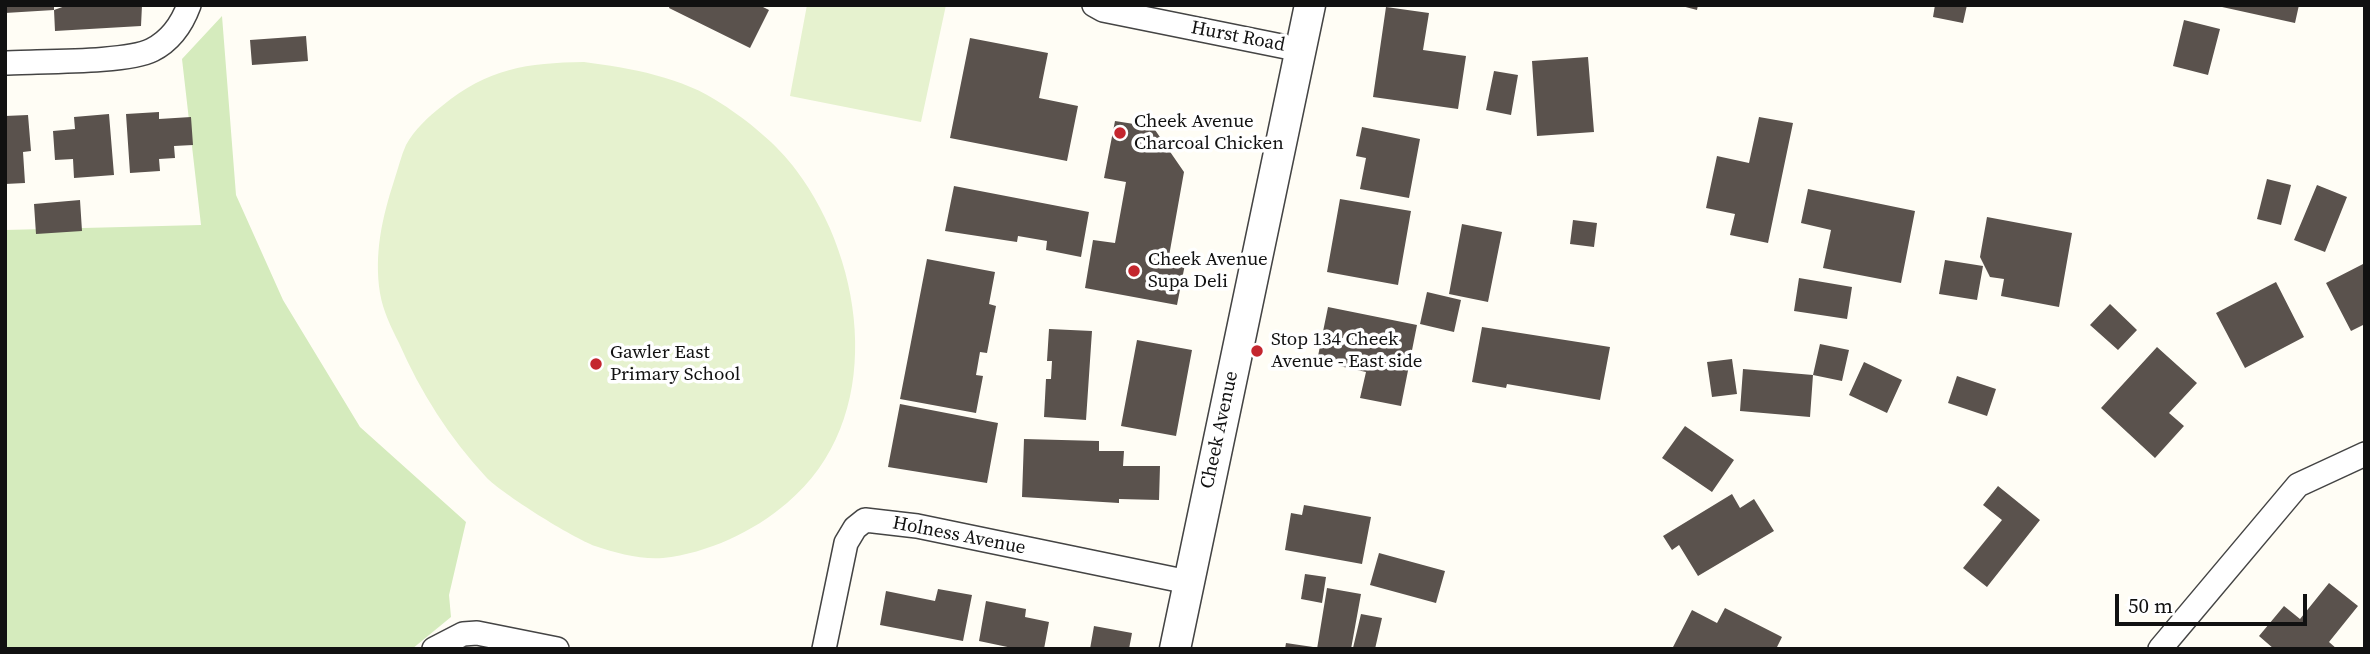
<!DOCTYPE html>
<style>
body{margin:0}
#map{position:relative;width:2370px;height:654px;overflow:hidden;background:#fffdf5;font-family:"Source Serif 4",serif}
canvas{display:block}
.frame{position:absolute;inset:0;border:7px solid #111;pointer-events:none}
.scale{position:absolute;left:2115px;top:594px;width:192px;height:32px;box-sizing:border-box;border:4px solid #111;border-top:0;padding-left:9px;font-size:21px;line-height:24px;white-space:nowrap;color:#111;-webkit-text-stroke:5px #fff;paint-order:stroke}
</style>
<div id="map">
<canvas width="2370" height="654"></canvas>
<div class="frame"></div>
<div class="scale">50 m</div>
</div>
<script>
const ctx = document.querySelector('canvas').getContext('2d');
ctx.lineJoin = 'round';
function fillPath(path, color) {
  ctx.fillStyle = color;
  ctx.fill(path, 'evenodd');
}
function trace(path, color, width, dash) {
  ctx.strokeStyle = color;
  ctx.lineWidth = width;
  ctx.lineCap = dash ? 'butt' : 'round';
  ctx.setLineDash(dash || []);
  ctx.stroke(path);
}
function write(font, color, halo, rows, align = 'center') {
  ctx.font = font + ' "Source Serif 4",serif';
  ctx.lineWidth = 7;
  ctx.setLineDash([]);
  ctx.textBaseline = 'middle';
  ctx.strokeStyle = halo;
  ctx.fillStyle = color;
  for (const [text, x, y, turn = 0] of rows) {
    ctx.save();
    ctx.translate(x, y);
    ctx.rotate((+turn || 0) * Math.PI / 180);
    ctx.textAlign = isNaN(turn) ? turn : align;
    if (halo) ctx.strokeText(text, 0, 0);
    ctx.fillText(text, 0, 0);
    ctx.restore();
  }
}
const green = new Path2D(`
 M222,16L236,195L283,300L360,427L466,522L449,595L451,617L412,649H5V230L201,225L182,59Z`);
const pitch = new Path2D(`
 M807,5H946L921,122L790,96Z
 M584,62C630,68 683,77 722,104C747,120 778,145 796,170C867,264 886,421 787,503C753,532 708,553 663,558C642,560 615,553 595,546C573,538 502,494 486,477C449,437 421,393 399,343C391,327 383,311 380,293C374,254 382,218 394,181C398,169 401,156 406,145C414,130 429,116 442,106C488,68 527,63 584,62Z`);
const building = new Path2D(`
 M5,5H54V10L5,13Z
 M68,5H142L141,26L55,31L54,10Z
 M670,5H759L769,10L750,48L669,8Z
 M1678,5H1698L1697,10Z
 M1935,5H1967L1963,23L1933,17Z
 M2213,5H2299L2295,23Z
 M1386,7L1429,13L1423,50L1466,56L1458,109L1373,97Z
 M2184,20L2220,29L2208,75L2173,66Z
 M306,36L308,61L252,65L250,40Z
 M970,38L1048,53L1039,98L1078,106L1067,161L950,138Z
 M1588,57L1594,132L1537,136L1532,61Z
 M1494,71L1518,75L1511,115L1486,110Z
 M159,112V119L191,117L193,145L174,146L175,158L159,159L160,171L130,173L126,114Z
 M109,114L114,175L74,178L73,159L55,160L53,131L75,129L74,117Z
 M28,115L31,151L23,152L25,183L5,184V116Z
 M1759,117L1793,123L1768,243L1730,235L1735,214L1706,208L1717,156L1749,163Z
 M1115,121L1153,127L1184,172L1169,256L1186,259L1177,305L1085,288L1093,240L1115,243L1126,182L1104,178Z
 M1362,127L1420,139L1409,198L1360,189L1366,158L1356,156Z
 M2267,179L2291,185L2281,225L2257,219Z
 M2317,185L2347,197L2325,252L2294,240Z
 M954,186L1089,212L1081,257L1046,250L1047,241L1018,236L1017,242L945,231Z
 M1808,189L1915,211L1901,283L1823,268L1831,230L1801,223Z
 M1340,199L1411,211L1398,285L1327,272Z
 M80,200L82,231L36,234L34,204Z
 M1987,217L2072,233L2059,307L2001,296L2004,279L1990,277L1980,257Z
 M1573,220L1597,223L1594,247L1570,244Z
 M1462,224L1502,232L1488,302L1449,294Z
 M927,259L995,272L989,304L996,306L987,353L980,352L976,375L983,376L976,413L900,399Z
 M1945,260L1983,266L1977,300L1939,294Z
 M2365,263V324L2351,331L2326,283Z
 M1799,278L1852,287L1847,319L1794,311Z
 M2276,282L2304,337L2245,368L2216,313Z
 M1427,292L1461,300L1454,332L1420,324Z
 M2110,304L2137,330L2118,350L2090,325Z
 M1328,307L1417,325L1401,406L1360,398L1366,372L1317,361Z
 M1482,327L1610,347L1600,400L1507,384L1506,388L1472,382Z
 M1049,329L1092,331L1086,420L1044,417L1046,379H1051L1052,361H1047Z
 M1137,340L1192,350L1176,436L1121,426Z
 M1820,344L1849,350L1842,381L1813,375Z
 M2157,347L2197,383L2169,413L2184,426L2155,458L2101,408Z
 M1732,359L1737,394L1712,397L1707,362Z
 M1864,362L1902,380L1887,413L1849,395Z
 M1743,369L1813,375L1810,417L1740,411Z
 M1957,376L1996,389L1987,416L1948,403Z
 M900,404L998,423L987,483L888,467Z
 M1685,426L1734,460L1712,492L1662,458Z
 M1024,439L1099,441V451H1124L1123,466H1160L1159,500L1119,499V503L1022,497Z
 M1998,486L2040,520L1987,587L1963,568L2002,520L1983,505Z
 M1732,494L1740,508L1754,499L1774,531L1698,576L1679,545L1672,550L1663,536Z
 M1304,505L1371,517L1362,564L1285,550L1291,513L1302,515Z
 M1379,553L1445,571L1436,603L1370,585Z
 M1305,574L1326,577L1322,603L1301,599Z
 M2329,583L2358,606L2329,642L2337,649H2274L2259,636L2284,606L2300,619Z
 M1327,588L1361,594L1351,649H1317Z
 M938,589L972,595L963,641L880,625L886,591L935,601Z
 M986,601L1026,609L1025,617L1049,622L1044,649H1017L979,641Z
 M1725,608L1782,637L1776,649H1672L1692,610L1717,623Z
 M1361,614L1382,618L1375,649L1353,648Z
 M1094,626L1132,633L1129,649H1090Z
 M1286,643L1313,647V649H1285Z`);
const minor = new Path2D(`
 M1094,5L1103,10L1301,50
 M5,63C37,61 127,63 152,50C170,41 182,24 189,5
 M434,649L463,634L477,633L557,649
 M824,649L846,543L855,528L865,520L917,526L1188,582
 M2160,649L2298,485L2365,454`);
const tertiary = new Path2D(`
 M1175,649L1310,5`);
const markers = [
 [1120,133,7,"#c4262e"],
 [1134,271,7,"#c4262e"],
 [1257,351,7,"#c4262e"],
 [596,364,7,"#c4262e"]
];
const streetNames = [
 ["Hurst Road",1238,37,11],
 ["Cheek Avenue",1220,430,-78],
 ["Holness Avenue",959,536,11]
];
const poiNames = [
 ["Cheek Avenue",1134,122],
 ["Charcoal Chicken",1134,144],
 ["Cheek Avenue",1148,260],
 ["Supa Deli",1148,282],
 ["Stop 134 Cheek",1271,340],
 ["Avenue - East side",1271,362],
 ["Gawler East",610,353],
 ["Primary School",610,375]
];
fillPath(green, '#d5ebbd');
fillPath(pitch, '#e6f2cf');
fillPath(building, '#5a524d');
trace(minor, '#444', 26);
trace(tertiary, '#444', 33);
trace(minor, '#fff', 23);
trace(tertiary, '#fff', 30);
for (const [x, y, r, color] of markers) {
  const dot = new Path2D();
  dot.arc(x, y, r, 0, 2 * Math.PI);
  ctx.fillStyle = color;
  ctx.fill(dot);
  trace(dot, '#fff', 2.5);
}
write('19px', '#111', '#fff', streetNames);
write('19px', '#111', '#fff', poiNames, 'left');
</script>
